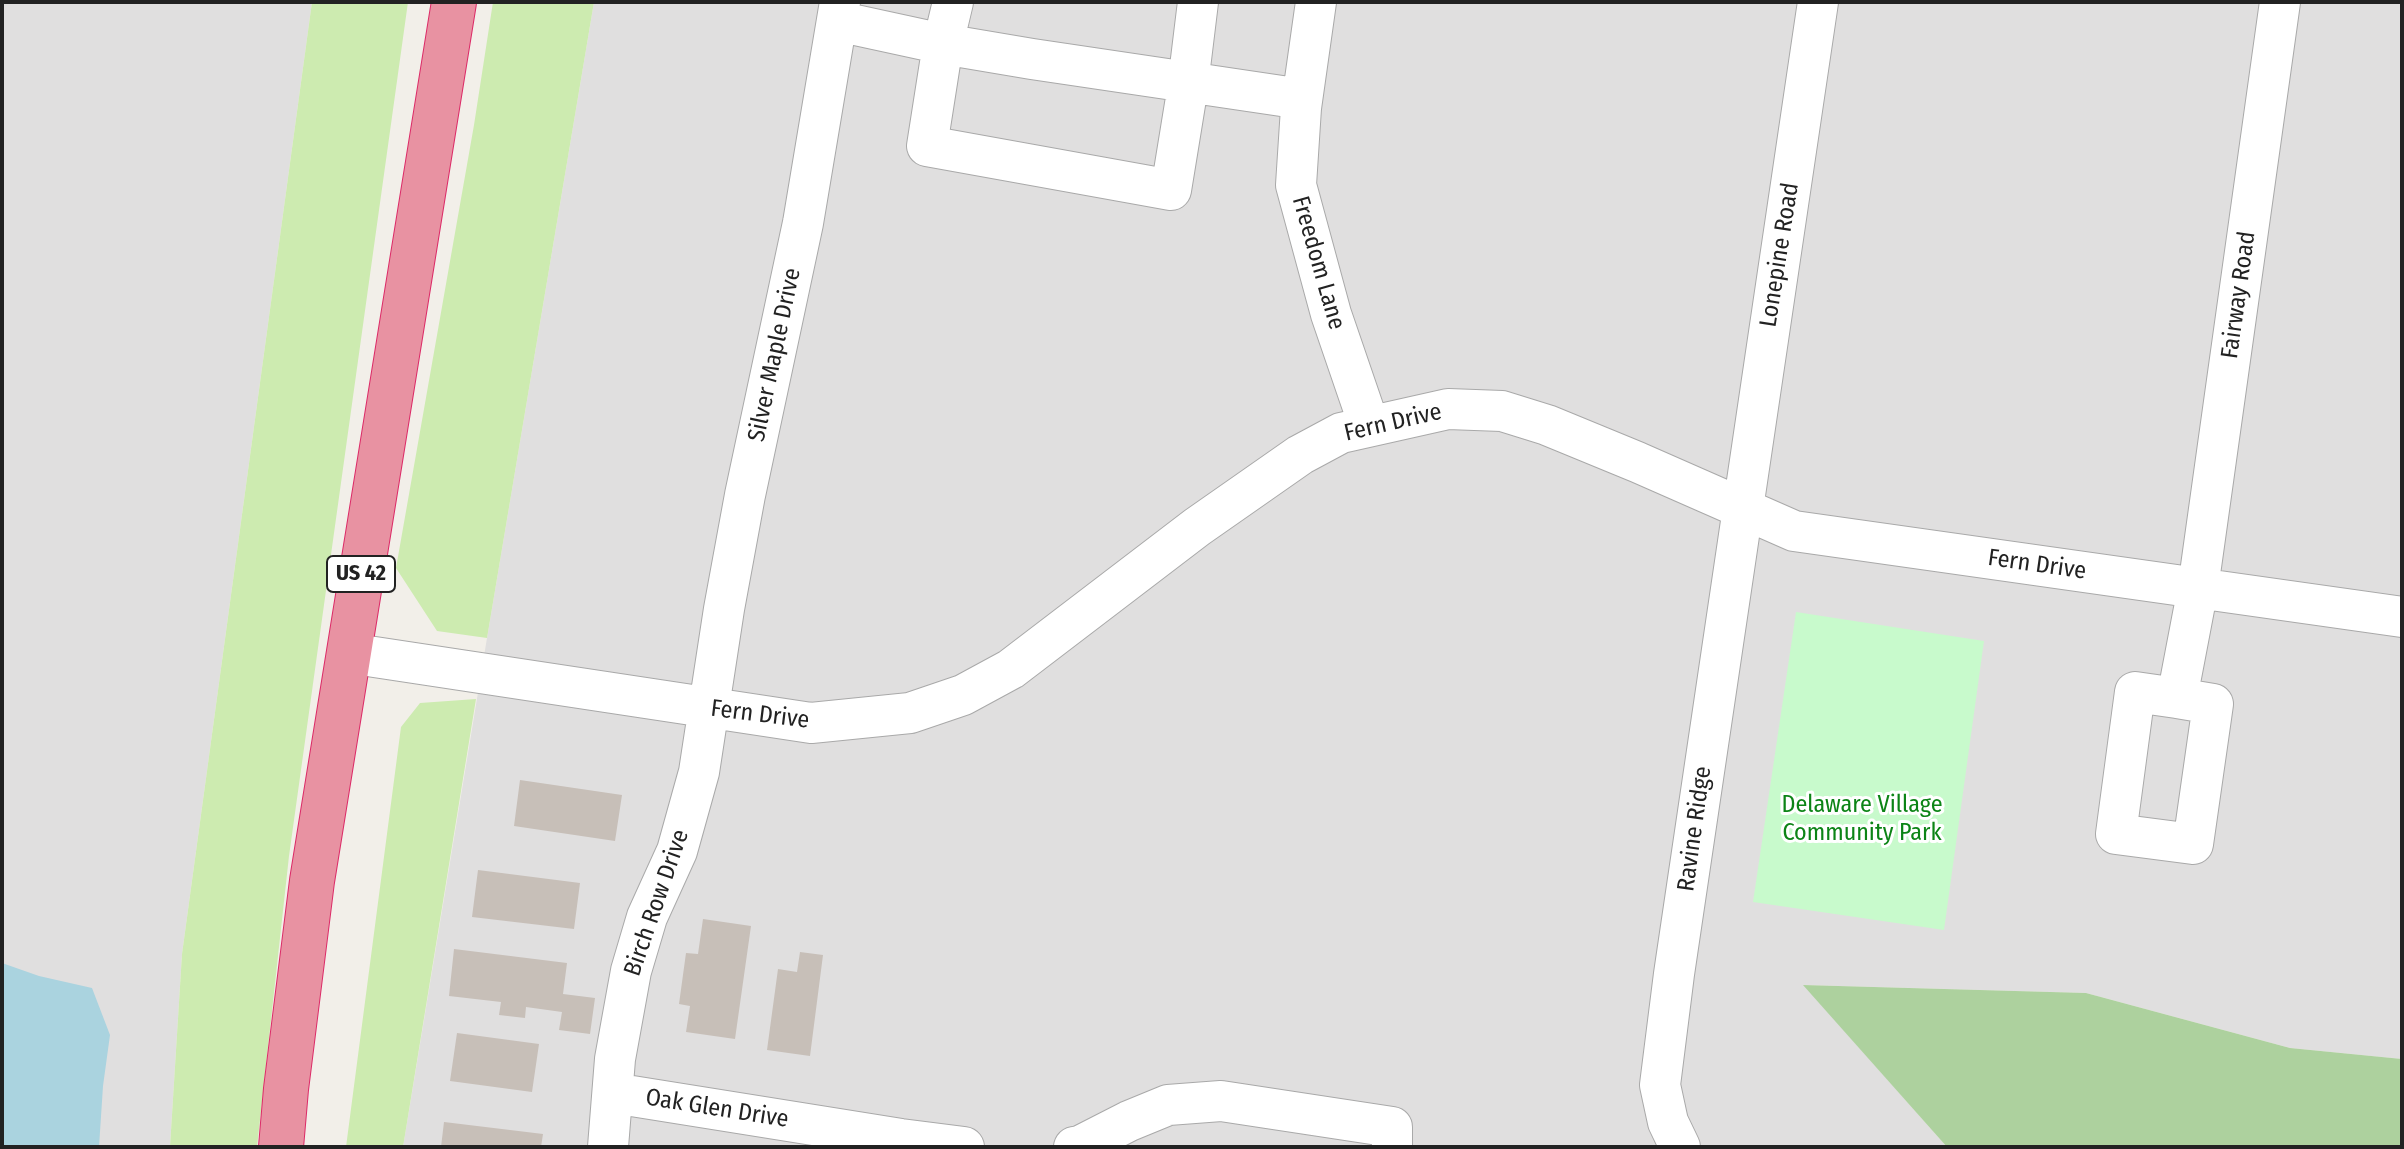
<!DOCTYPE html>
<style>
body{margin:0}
#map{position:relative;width:2404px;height:1149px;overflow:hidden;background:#f2efe9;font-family:"Fira Sans Condensed",sans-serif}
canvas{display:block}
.frame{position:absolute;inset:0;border:4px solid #222;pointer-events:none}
</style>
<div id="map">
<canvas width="2404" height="1149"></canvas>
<div class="frame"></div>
</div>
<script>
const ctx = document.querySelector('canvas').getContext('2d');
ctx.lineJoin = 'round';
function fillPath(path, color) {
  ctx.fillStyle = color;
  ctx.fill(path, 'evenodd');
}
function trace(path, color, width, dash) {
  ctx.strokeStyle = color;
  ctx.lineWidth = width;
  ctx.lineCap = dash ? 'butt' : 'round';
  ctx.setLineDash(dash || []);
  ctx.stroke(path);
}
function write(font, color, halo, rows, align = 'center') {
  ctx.font = font + ' "Fira Sans Condensed",sans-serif';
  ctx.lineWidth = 6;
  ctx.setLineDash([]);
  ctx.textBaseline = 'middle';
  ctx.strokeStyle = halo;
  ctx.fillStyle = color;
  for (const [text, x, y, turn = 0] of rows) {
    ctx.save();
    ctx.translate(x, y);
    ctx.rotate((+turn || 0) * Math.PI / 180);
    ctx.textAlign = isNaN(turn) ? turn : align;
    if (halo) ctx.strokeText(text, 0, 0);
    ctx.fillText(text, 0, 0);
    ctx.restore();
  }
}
const residential = new Path2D(`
 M2,2H312L182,954L170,1147H2Z
 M594,2H2402V1059L2290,1048L2086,993L1804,985L1947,1147H403L487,638Z`);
const grass = new Path2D(`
 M312,2H408L289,856L257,1147H170L182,954Z
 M493,2H594L487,638L437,631L396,568L474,125Z
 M476,699L403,1147H346L401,727L420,703Z`);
const forest = new Path2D(`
 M1803,985L2086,993L2290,1048L2402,1059V1147H1947Z`);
const park = new Path2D(`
 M1796,612L1984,641L1944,930L1753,902Z`);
const water = new Path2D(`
 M2,963L39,976L92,988L110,1035L103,1086L99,1147H2Z`);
const building = new Path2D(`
 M520,780L622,795L615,841L514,826Z
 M478,870L580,883L574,929L472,917Z
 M703,919L751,926L735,1039L686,1032L690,1006L679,1004L686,953L698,954Z
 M454,949L567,963L563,994L595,998L590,1034L559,1030L562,1012L526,1007L525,1018L499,1015L501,1002L449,996Z
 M800,952L823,955L810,1056L767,1050L778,969L797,972Z
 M457,1033L539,1044L532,1092L450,1081Z
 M444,1122L543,1134L541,1147H441Z`);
const minor = new Path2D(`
 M953,2L943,44L927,146L1171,190L1187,92L1198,2
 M1316,2L1301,108L1296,185L1331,314L1369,425
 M837,21L943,44L1032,59L1302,99
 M348,653L811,723L910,713L963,695L1011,669L1197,527L1300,455L1341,433L1448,409L1502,411L1547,425L1637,462L1794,531L2402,617
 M2177,698L2135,692L2116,834L2193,844L2213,704L2177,698L2198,588L2280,2
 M613,1093L901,1139L964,1147
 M608,1147L615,1059L631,971L647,917L677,851L699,772L724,609L745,495L803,223L840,2
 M1074,1147L1080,1146L1129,1121L1168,1105L1221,1101L1392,1127V1147
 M1680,1147L1668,1122L1660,1085L1674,974L1818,2`);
const highway = new Path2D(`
 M281,1147L286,1089L312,881L454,2`);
const shields = [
 [361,574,68]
];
const shieldNames = [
 ["US 42",361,574]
];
const streetNames = [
 ["Lonepine Road",1780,255,-81],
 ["Freedom Lane",1318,263,74],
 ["Fairway Road",2239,295,-82],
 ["Silver Maple Drive",775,355,-78],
 ["Fern Drive",1393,423,-13],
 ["Fern Drive",2037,565,8],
 ["Fern Drive",760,715,7],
 ["Ravine Ridge",1695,829,-82],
 ["Birch Row Drive",657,903,-71],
 ["Oak Glen Drive",717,1109,9]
];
const parkNames = [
 ["Delaware Village",1862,805],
 ["Community Park",1862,833]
];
fillPath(residential, '#e0dfdf');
fillPath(grass, '#cdebb0');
fillPath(forest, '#add19e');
fillPath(park, '#c8facc');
fillPath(water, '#aad3df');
fillPath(building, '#c7bfb8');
trace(minor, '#a9a9a9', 42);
trace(highway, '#dc2a67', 46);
trace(minor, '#fff', 40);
trace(highway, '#e892a2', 44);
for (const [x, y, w] of shields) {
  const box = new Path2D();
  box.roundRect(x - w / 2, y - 18, w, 36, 6);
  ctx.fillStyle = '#fff';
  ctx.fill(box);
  trace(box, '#222', 2);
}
write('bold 22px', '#222', null, shieldNames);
write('24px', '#222', '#fff', streetNames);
write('24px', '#0c8416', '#fff', parkNames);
</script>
